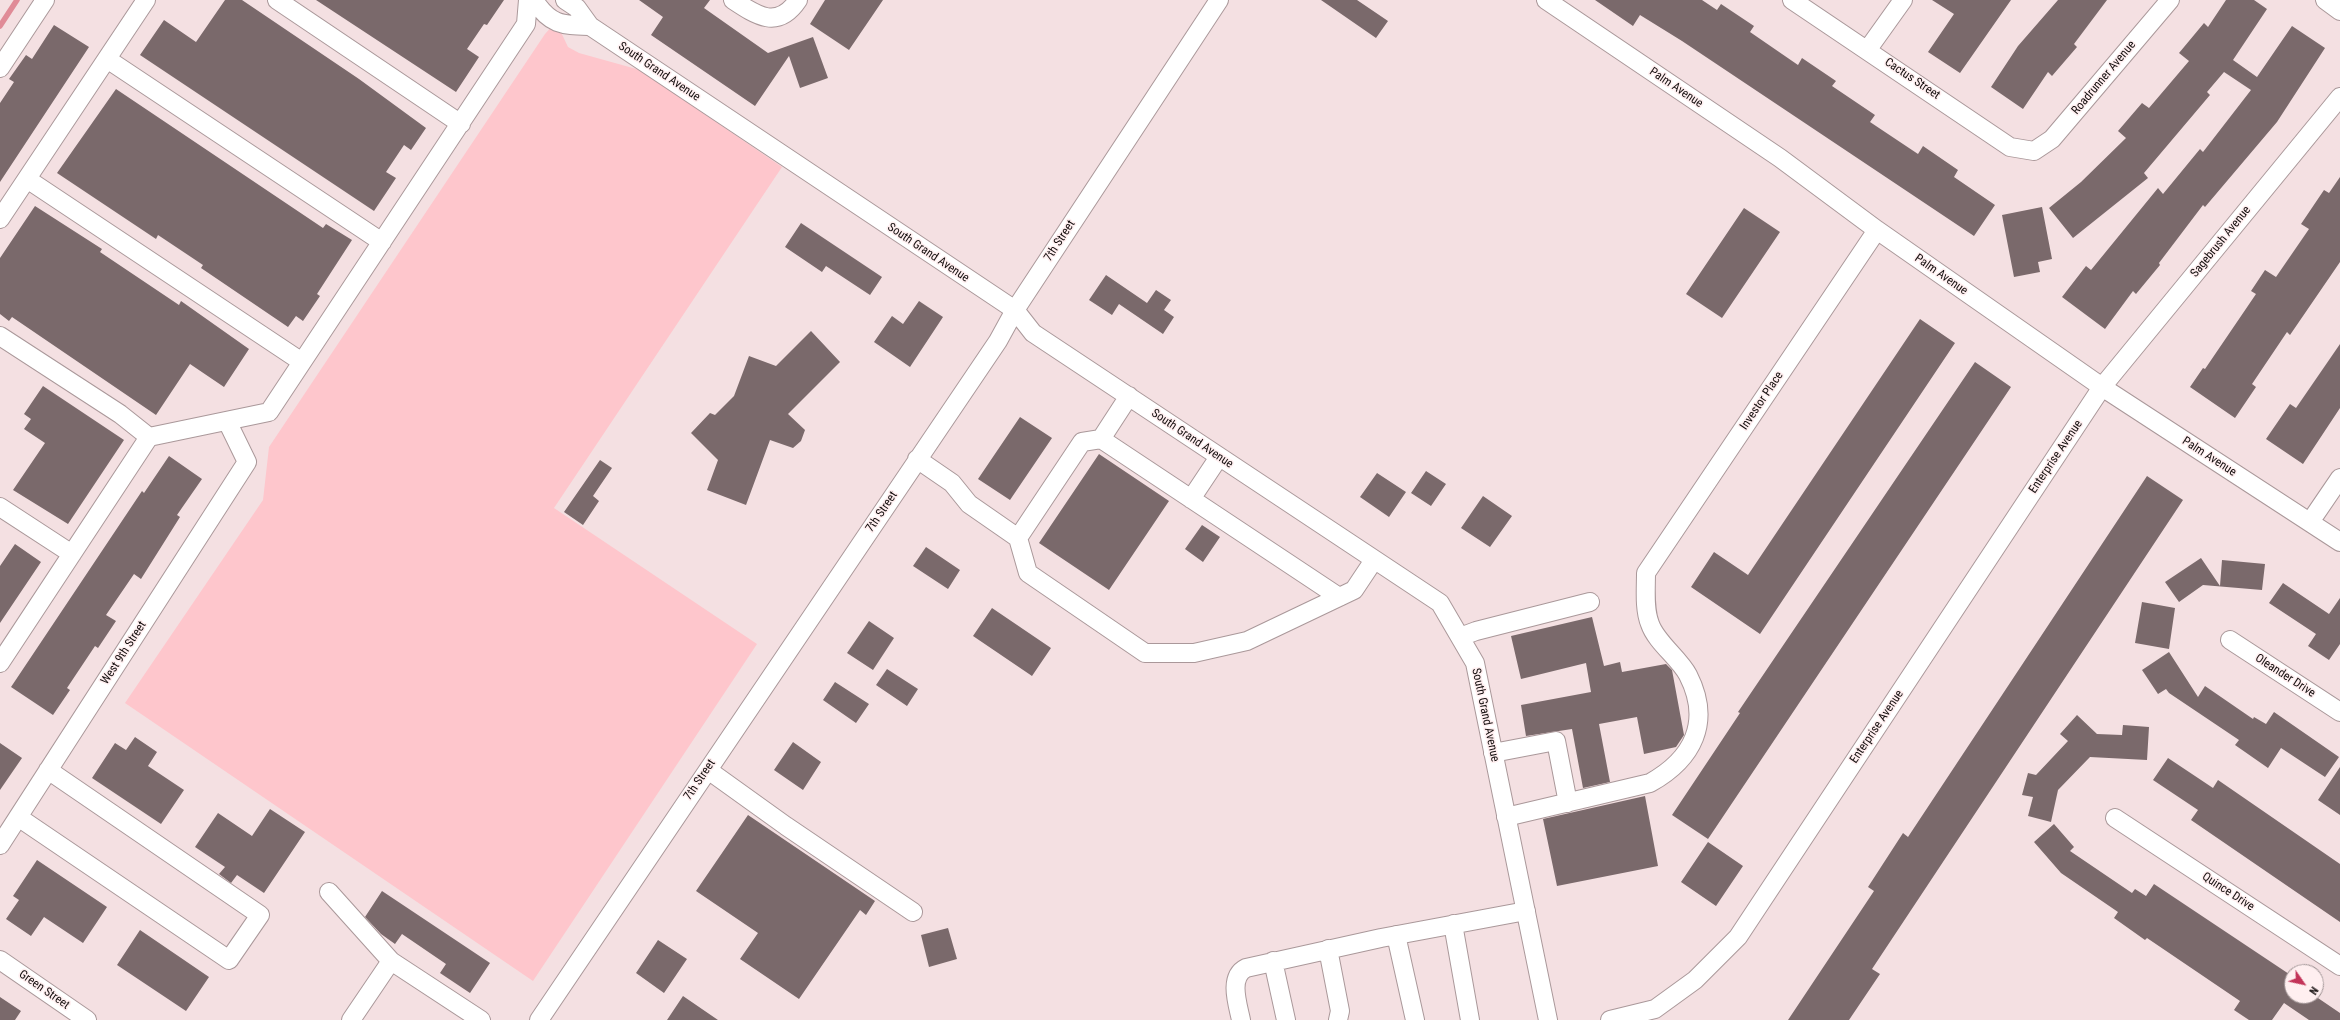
<!DOCTYPE html>
<style>
body{margin:0}
#map{position:relative;width:2340px;height:1020px;overflow:hidden;background:#f4e0e2;font-family:"Roboto Condensed",sans-serif}
canvas{display:block}
.north{position:absolute;left:2284px;top:964px;width:40px;height:40px;box-sizing:border-box;background:#ffeff0;border:1px solid #a19596;border-radius:50%;rotate:124deg;font-size:11px;font-weight:700;line-height:16px;text-align:center;color:#140e0e}
.north::after{content:'';display:block;margin:auto;width:14px;height:18px;background:#c33358;clip-path:polygon(50% 0,100% 100%,50% 72%,0 100%)}
</style>
<div id="map">
<canvas width="2340" height="1020"></canvas>
<div class="north">N</div>
</div>
<script>
const ctx = document.querySelector('canvas').getContext('2d');
ctx.lineJoin = 'round';
function fillPath(path, color) {
  ctx.fillStyle = color;
  ctx.fill(path, 'evenodd');
}
function trace(path, color, width, dash) {
  ctx.strokeStyle = color;
  ctx.lineWidth = width;
  ctx.lineCap = dash ? 'butt' : 'round';
  ctx.setLineDash(dash || []);
  ctx.stroke(path);
}
function write(font, color, halo, rows, align = 'center') {
  ctx.font = font + ' "Roboto Condensed",sans-serif';
  ctx.lineWidth = 3;
  ctx.setLineDash([]);
  ctx.textBaseline = 'middle';
  ctx.strokeStyle = halo;
  ctx.fillStyle = color;
  for (const [text, x, y, turn = 0] of rows) {
    ctx.save();
    ctx.translate(x, y);
    ctx.rotate((+turn || 0) * Math.PI / 180);
    ctx.textAlign = isNaN(turn) ? turn : align;
    if (halo) ctx.strokeText(text, 0, 0);
    ctx.fillText(text, 0, 0);
    ctx.restore();
  }
}
const green = new Path2D(`
 M554,24L559,28L568,47L579,53L640,70L782,167L554,508L757,644L533,981L125,703L263,500L269,447L545,34Z`);
const stream = new Path2D(`
 M0,26L17,0`);
const building = new Path2D(`
 M225,0H242L359,79L426,128L411,150L404,145L386,172L396,178L374,211L140,55L164,20L196,42Z
 M316,0H504L487,25L484,24L467,49L479,57L456,92Z
 M639,0H710L704,8L768,53L813,37L828,78L800,88L789,56L755,106L651,35L663,17Z
 M825,0H883L849,50L810,24Z
 M1321,0H1357L1388,21L1376,38Z
 M1595,0H1702L1717,10L1721,4L1754,26L1750,32L1798,65L1802,58L1836,81L1832,86L1875,115L1870,122L1918,154L1923,146L1958,170L1954,177L1995,205L1974,236L1682,41L1640,15L1633,26Z
 M1932,0H2011L1960,73L1928,52L1954,14Z
 M2058,0H2107L2074,44L2077,47L2052,76L2048,72L2023,109L1991,87L2018,46Z
 M2226,0H2254L2267,9L2233,60L2257,77L2292,26L2325,48L2277,122L2205,207L2203,205L2159,263L2160,265L2136,294L2133,291L2105,329L2062,297L2086,266L2091,270L2158,188L2163,194L2200,149L2203,152L2251,90L2224,72L2207,92L2210,95L2144,173L2148,178L2073,238L2049,208L2081,182L2126,138L2118,131L2142,103L2149,108L2189,61L2179,53L2204,23L2208,27Z
 M54,25L89,47L0,182V103L14,82L9,79L26,55L32,59Z
 M116,89L323,228L326,224L352,240L317,294L320,296L303,321L296,316L288,327L201,268L203,265L158,235L156,239L57,173Z
 M2340,177V262L2290,335L2287,332L2252,384L2256,387L2235,418L2190,387L2203,368L2205,369L2256,294L2251,291L2265,270L2276,277L2309,229L2301,224L2324,190L2329,193Z
 M35,206L102,249L100,252L179,305L181,301L249,349L224,387L190,364L156,415L12,317L9,321L0,314V258Z
 M2042,207L2052,259L2038,262L2040,272L2014,277L2002,215Z
 M1744,208L1780,232L1722,318L1686,294Z
 M801,223L882,277L870,295L826,266L822,272L785,247Z
 M1106,275L1147,303L1156,290L1171,300L1164,310L1174,317L1163,334L1119,304L1112,315L1089,300Z
 M919,301L943,317L910,367L874,342L892,316L903,324Z
 M1920,319L1955,343L1760,634L1691,587L1714,552L1748,575Z
 M811,331L840,362L788,414L805,430L801,441L793,448L770,440L746,505L707,490L718,460L691,433L710,413L715,415L734,396L749,356L776,366Z
 M2340,344V408L2303,464L2266,439L2290,404L2296,408Z
 M1975,362L2011,387L1708,839L1672,815L1740,713L1738,712Z
 M43,386L124,440L68,524L13,490L45,443L24,429L31,419L24,414Z
 M1020,417L1052,438L1010,500L978,479Z
 M1099,454L1169,501L1109,590L1039,543Z
 M169,456L202,479L177,515L180,517L141,579L134,574L106,615L116,621L98,648L95,646L67,688L70,690L53,715L11,687L142,491L144,493Z
 M600,460L612,468L593,496L599,501L583,525L564,512Z
 M1426,471L1446,484L1431,506L1411,493Z
 M1377,473L1406,492L1389,517L1360,497Z
 M2147,476L2183,500L1872,969L1880,974L1849,1020H1788L1874,891L1868,887L1903,833L1908,837Z
 M1483,496L1512,516L1490,547L1461,528Z
 M1202,525L1220,537L1203,562L1185,549Z
 M15,544L41,562L0,623V566Z
 M926,547L960,570L948,589L913,566Z
 M2201,558L2220,586L2222,560L2265,564L2262,590L2203,585L2179,602L2165,582Z
 M2283,583L2329,614L2340,598V644L2329,660L2308,646L2316,634L2269,603Z
 M2142,602L2175,608L2169,649L2135,643Z
 M992,608L1051,648L1032,676L973,636Z
 M1592,617L1604,666L1620,662L1622,672L1666,664L1672,670L1684,735L1676,747L1644,754L1637,717L1599,724L1610,782L1583,788L1572,729L1526,736L1521,705L1591,692L1586,663L1521,679L1511,636Z
 M869,621L894,638L873,670L847,653Z
 M2169,652L2198,697L2205,686L2253,719L2254,717L2266,724L2274,712L2339,757L2325,777L2281,748L2268,768L2235,745L2239,740L2169,693L2166,689L2158,694L2142,670Z
 M887,669L918,689L907,706L876,685Z
 M835,682L869,704L856,723L823,700Z
 M2077,715L2097,734L2122,735L2123,725L2149,727L2147,760L2090,757L2058,790L2051,822L2028,816L2033,797L2022,795L2028,773L2036,775L2068,741L2060,734Z
 M135,737L157,752L148,766L184,790L161,824L92,778L115,743L126,750Z
 M793,742L821,762L803,790L774,770Z
 M0,743L22,758L0,790Z
 M2168,758L2213,788L2218,780L2340,864V922L2191,820L2198,810L2153,780Z
 M2340,767V815L2318,800Z
 M1645,796L1658,866L1557,886L1543,819Z
 M270,809L305,832L264,893L237,875L231,883L219,874L225,867L195,847L218,813L252,836Z
 M748,815L875,901L866,915L860,910L799,999L740,959L758,933L696,891Z
 M2054,824L2074,847L2070,851L2132,893L2135,889L2146,896L2154,884L2292,976V996H2315L2340,1013V1020H2309L2284,1003L2272,1020H2249L2234,1010L2240,1001L2147,938L2145,940L2114,918L2118,912L2061,873L2034,842Z
 M1708,842L1743,866L1716,906L1681,882Z
 M37,860L107,907L83,943L44,917L31,936L6,919L19,900L13,896Z
 M382,891L490,963L470,993L440,973L446,964L402,934L395,944L381,934L365,917Z
 M948,928L957,959L929,967L921,935Z
 M140,930L209,977L186,1011L117,965Z
 M658,940L687,959L664,993L636,973Z
 M683,996L718,1020H667Z
 M0,997L21,1011L15,1020H0Z`);
const minor = new Path2D(`
 M277,0L461,124
 M534,0C550,25 562,25 590,26
 M565,0L577,8L590,26L1015,310L1033,333L1440,603L1475,663L1548,1020
 M733,0C757,16 778,30 798,0
 M1546,0L1780,158L1877,230L2102,387L2340,542
 M1792,0L2010,147L2034,151L2052,139L2170,0
 M2325,0L2340,11
 M1868,49L1903,0
 M107,59L382,242
 M0,68L45,0
 M27,179L302,362
 M0,219L146,0
 M0,336L120,414L149,437
 M1101,439L1129,396
 M917,459L952,483L969,504L1018,538L1028,573L1145,653H1194L1247,641L1354,590L1374,560
 M1191,499L1219,457
 M0,507L72,554
 M2310,522L2340,478
 M1018,538L1082,442L1101,439L1339,597
 M1460,637L1476,631L1590,602
 M2230,640L2340,712
 M0,663L149,437L269,412L526,24L528,0
 M1493,753L1556,741L1568,803
 M708,770L786,826L913,912
 M18,817L229,960L260,915L48,770
 M1506,817L1650,783C1693,759 1712,722 1688,675C1679,658 1656,642 1650,624C1644,609 1646,589 1646,573L1877,230
 M2115,818L2340,966
 M0,845L247,462L227,421
 M329,892L391,961
 M1453,924L1470,1020
 M1396,935L1415,1020
 M1328,949L1340,1011L1338,1020
 M0,960L87,1020
 M1273,961L1286,1020
 M351,1020L391,961L481,1020
 M539,1020L998,341L1015,310L1219,0
 M1241,1020C1238,1005 1228,977 1246,968L1381,938L1526,911
 M1610,1020L1655,1009L1695,980L1738,937L2102,387L2340,97`);
const streetNames = [
 ["South Grand Avenue",659,72,34],
 ["Roadrunner Avenue",2104,78,-50],
 ["Cactus Street",1912,79,34],
 ["Palm Avenue",1676,88,34],
 ["7th Street",1060,241,-57],
 ["Sagebrush Avenue",2221,242,-51],
 ["South Grand Avenue",928,253,34],
 ["Palm Avenue",1941,275,35],
 ["Investor Place",1762,401,-56],
 ["South Grand Avenue",1192,439,34],
 ["Enterprise Avenue",2056,457,-56],
 ["Palm Avenue",2209,457,33],
 ["7th Street",882,512,-56],
 ["West 9th Street",124,653,-57],
 ["Oleander Drive",2285,676,33],
 ["South Grand Avenue",1485,715,78],
 ["Enterprise Avenue",1877,727,-56],
 ["7th Street",700,780,-56],
 ["Quince Drive",2228,892,33],
 ["Green Street",44,990,35]
];
fillPath(green, '#fec6cc');
trace(stream, '#e08b97', 5.5);
fillPath(building, '#7a696b');
trace(minor, '#aa989a', 20);
trace(minor, '#fff', 18);
write('12px', '#140e0e', '#ffeff0', streetNames);
</script>
